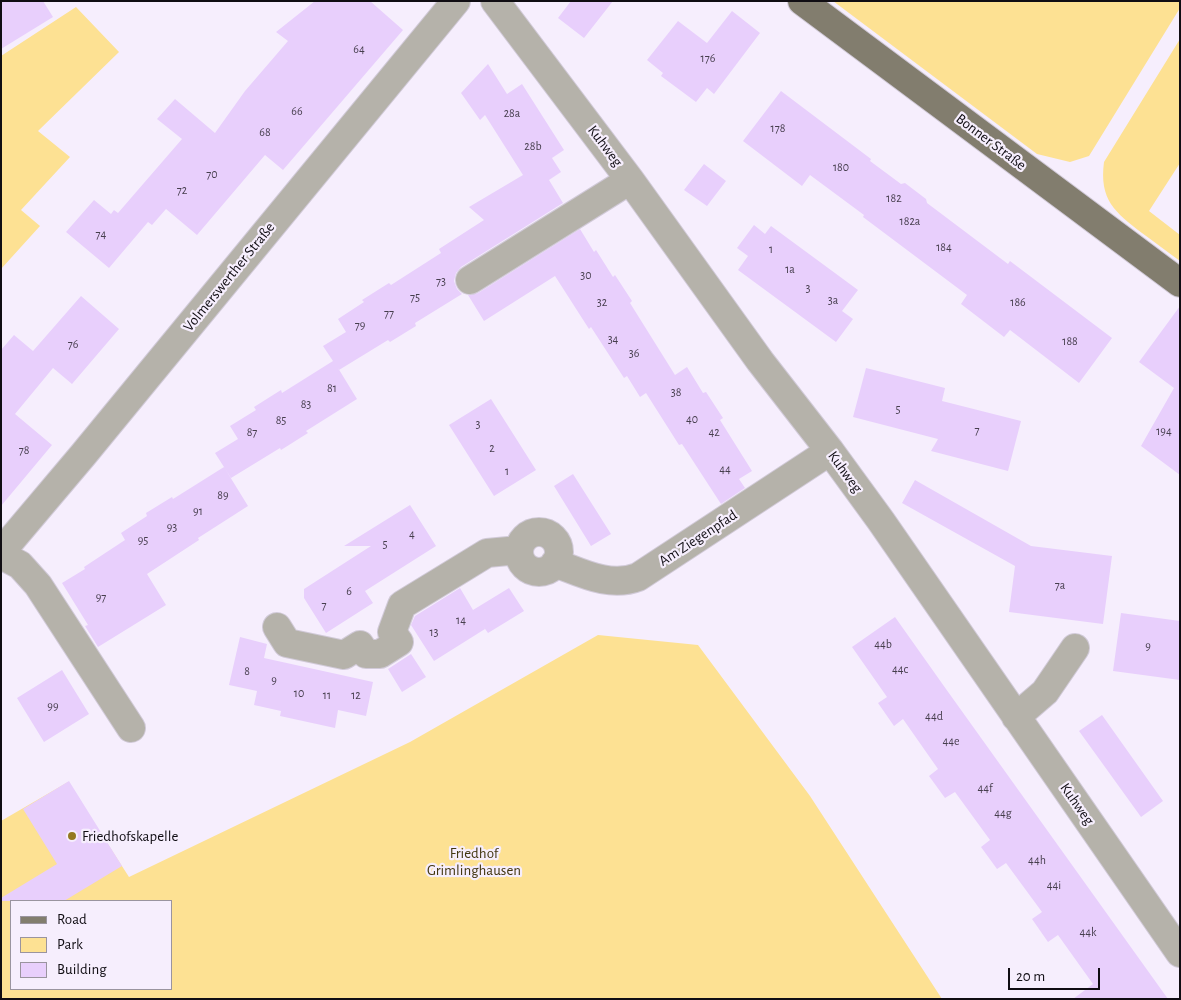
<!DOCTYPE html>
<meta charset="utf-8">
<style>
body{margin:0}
#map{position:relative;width:1181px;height:1000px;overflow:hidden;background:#f6eefd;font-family:"Alegreya Sans",sans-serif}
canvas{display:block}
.frame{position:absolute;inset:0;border:2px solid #100d13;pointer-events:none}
.legend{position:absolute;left:10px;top:900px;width:162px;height:90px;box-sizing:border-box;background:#f6eefd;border:1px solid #9a949f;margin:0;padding:6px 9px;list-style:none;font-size:15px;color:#100d13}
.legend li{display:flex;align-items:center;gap:10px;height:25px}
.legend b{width:25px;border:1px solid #9a949f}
.scale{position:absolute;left:1008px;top:968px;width:92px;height:22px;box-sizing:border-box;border:2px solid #100d13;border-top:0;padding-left:6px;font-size:15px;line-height:18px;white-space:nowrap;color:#100d13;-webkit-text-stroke:4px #f6eefd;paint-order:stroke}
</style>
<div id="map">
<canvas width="1181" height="1000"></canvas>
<div class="frame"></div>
<ul class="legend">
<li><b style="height:6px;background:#827d6e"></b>Road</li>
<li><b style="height:14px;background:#fde193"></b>Park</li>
<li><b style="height:14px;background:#e8cffc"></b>Building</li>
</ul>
<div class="scale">20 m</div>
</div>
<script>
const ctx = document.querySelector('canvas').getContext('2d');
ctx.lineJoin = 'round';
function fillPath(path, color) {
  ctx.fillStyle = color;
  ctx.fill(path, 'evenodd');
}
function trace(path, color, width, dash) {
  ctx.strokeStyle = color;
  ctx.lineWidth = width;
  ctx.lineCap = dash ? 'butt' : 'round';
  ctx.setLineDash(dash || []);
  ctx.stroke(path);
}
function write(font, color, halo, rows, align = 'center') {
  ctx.font = font + ' "Alegreya Sans",sans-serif';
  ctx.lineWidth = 4.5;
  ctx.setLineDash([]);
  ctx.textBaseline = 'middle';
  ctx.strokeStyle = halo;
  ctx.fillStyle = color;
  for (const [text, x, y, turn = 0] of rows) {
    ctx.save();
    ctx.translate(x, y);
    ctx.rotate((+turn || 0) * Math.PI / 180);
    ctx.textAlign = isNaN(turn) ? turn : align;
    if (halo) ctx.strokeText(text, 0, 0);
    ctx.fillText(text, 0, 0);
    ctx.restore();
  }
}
const green = new Path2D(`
 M833,1H1180V8L1089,156L1070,162L1037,154Z
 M76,7L119,52L38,131L70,157L21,210L40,226L1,269V56Z
 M1180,39V163L1149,211L1180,235V261C1167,252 1155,242 1142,233C1115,212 1099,200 1104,162Z
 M598,635L698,645L810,796L942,999H1V821L68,782L129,877L410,742ZM11,901H171V989H11Z`);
const building = new Path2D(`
 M1,1H43L53,17L1,49Z
 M315,1H370L403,30L283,170L265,155L197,235L166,209L152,225L148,222L109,268L66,232L94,200L111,214L114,210L118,213L182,139L157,119L175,99L215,133L245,91L288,41L276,32Z
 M571,1H613L584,38L558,18Z
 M732,11L760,33L714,94L707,88L696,102L661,76L663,73L647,60L678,21L707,43Z
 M488,64L507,94L522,84L564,150L552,158L561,172L549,180L563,203L461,267L456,273L454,281L457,289L462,294L415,323L416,326L390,342L388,340L339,370L338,368L357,399L306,431L308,433L281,450L280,448L231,478L215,453L238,439L230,426L256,410L254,407L281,390L282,393L333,361L323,346L346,332L338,319L364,302L362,300L389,283L391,285L441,253L439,249L484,220L469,207L523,175L485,115L480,120L461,93Z
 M781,91L871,159L870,161L901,184L905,183L926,199L927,203L935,209L1008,264L1010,261L1112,338L1079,383L1010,330L1004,337L961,304L967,295L863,217L864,215L810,175L802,186L743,141Z
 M704,164L726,181L707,206L684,190Z
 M754,225L765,234L771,226L858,290L842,311L853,319L836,342L738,270L748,256L737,248Z
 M580,229L594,252L596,250L613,277L615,275L632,301L630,303L675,375L687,367L703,393L706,392L723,418L720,420L752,471L739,479L745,488L721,504L682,444L679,445L646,393L640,397L627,376L624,378L591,327L589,329L555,276L484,321L468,295L478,293Z
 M81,296L119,329L72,384L53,368L15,414L52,445L1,506V350L14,335L33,351Z
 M1180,306V475L1141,446L1174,388L1139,362Z
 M866,368L945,388L942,401L1021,421L1008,471L931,451L938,439L853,417Z
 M491,399L536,470L494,496L449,425Z
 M224,467L248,506L198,538L199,540L147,574L166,605L98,647L85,626L88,625L62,583L85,569L84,567L125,540L121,533L147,516L146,513L172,497L173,499Z
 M573,474L611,534L591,546L554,486Z
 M915,480L1031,546L1112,556L1103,624L1009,612L1015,566L902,503Z
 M410,505L436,546L365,591L373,603L326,633L304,598V589L371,546H344Z
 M460,588L473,610L509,588L524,611L488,633L483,626L485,629L434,661L411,625L415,616Z
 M1121,613L1180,621V680L1113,671Z
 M895,617L946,689L1168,999H1073L1093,984L1058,935L1048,942L1032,919L1042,912L1006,863L997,869L981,847L990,840L955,792L945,798L929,776L938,769L903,719L894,726L878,703L887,697L852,647Z
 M240,637L267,644L264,658L373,682L366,716L338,710L335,728L280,716L281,711L254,705L257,691L229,685Z
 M411,654L426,677L402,692L388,669Z
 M62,670L89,714L44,742L17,698Z
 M1102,715L1163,801L1141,817L1079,731Z
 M69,781L122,866L64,901H1V898L57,864L23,809Z`);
const minor = new Path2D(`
 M495,1L630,180L760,361L830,451L881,521L1180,953
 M470,280L630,180
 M519 552a20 20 0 1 1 40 0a20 20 0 1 1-40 0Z
 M1,552L83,455L456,1
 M1,555L20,565L38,585L131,728
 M555,563C582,573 610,588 638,577L830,451
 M277,627L287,643L344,655L360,645L366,654H380L399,642L392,632L402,605L487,553L519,550
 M1016,717L1045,692L1075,648`);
const major = new Path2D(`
 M802,1L1180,283`);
const markers = [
 [72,836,5,"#947920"]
];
const numberNames = [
 ["64",359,49],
 ["176",708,58],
 ["66",297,111],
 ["28a",512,113],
 ["178",778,128],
 ["68",265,132],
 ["28b",533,146],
 ["180",841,167],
 ["70",212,174],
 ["72",182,190],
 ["182",894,198],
 ["182a",910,221],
 ["74",101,234],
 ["184",944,247],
 ["1",771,249],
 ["1a",790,269],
 ["30",586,275],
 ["73",441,281],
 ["3",808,288],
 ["75",415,297],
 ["3a",833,300],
 ["32",602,302],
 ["186",1018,302],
 ["77",389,313],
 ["79",360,325],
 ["34",613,339],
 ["188",1070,341],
 ["76",73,344],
 ["36",634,353],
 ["81",332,388],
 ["38",676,392],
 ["83",306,404],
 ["5",898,409],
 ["40",692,419],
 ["85",281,420],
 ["3",478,424],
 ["7",977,430],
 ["194",1164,431],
 ["87",252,432],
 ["42",714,432],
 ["2",492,448],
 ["78",24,450],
 ["44",725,469],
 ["1",507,471],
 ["89",223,495],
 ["91",198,511],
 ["93",172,527],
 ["4",412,534],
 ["95",143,540],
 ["5",385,544],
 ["7a",1060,585],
 ["6",349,591],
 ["97",101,597],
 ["7",324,605],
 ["14",461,620],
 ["13",434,632],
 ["44b",883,644],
 ["9",1148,646],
 ["44c",900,669],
 ["8",247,671],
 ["9",274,680],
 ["10",299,693],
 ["11",327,695],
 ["12",356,695],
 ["99",53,706],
 ["44d",934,716],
 ["44e",951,741],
 ["44f",985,788],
 ["44g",1003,813],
 ["44h",1037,860],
 ["44i",1054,885],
 ["44k",1088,932]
];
const streetNames = [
 ["Bonner Straße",991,142,37],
 ["Kuhweg",605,146,53],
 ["Volmerswerther Straße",229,277,-51],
 ["Kuhweg",845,472,54],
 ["Am Ziegenpfad",698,538,-33],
 ["Kuhweg",1077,804,55]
];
const poiNames = [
 ["Friedhofskapelle",82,836]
];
const parkNames = [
 ["Friedhof",474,853],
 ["Grimlinghausen",474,870]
];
fillPath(green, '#fde193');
fillPath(building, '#e8cffc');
trace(minor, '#d1cad8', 30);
trace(major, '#d1cad8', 30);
trace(minor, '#b5b2aa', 28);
trace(major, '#827d6e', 28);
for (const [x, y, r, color] of markers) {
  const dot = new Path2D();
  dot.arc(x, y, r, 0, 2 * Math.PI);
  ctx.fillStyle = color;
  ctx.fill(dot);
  trace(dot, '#f6eefd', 2);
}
write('12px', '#463e4d', null, numberNames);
write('15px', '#100d13', '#f6eefd', streetNames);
write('15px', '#100d13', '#f6eefd', poiNames, 'left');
write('15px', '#423610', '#f6eefd', parkNames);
</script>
